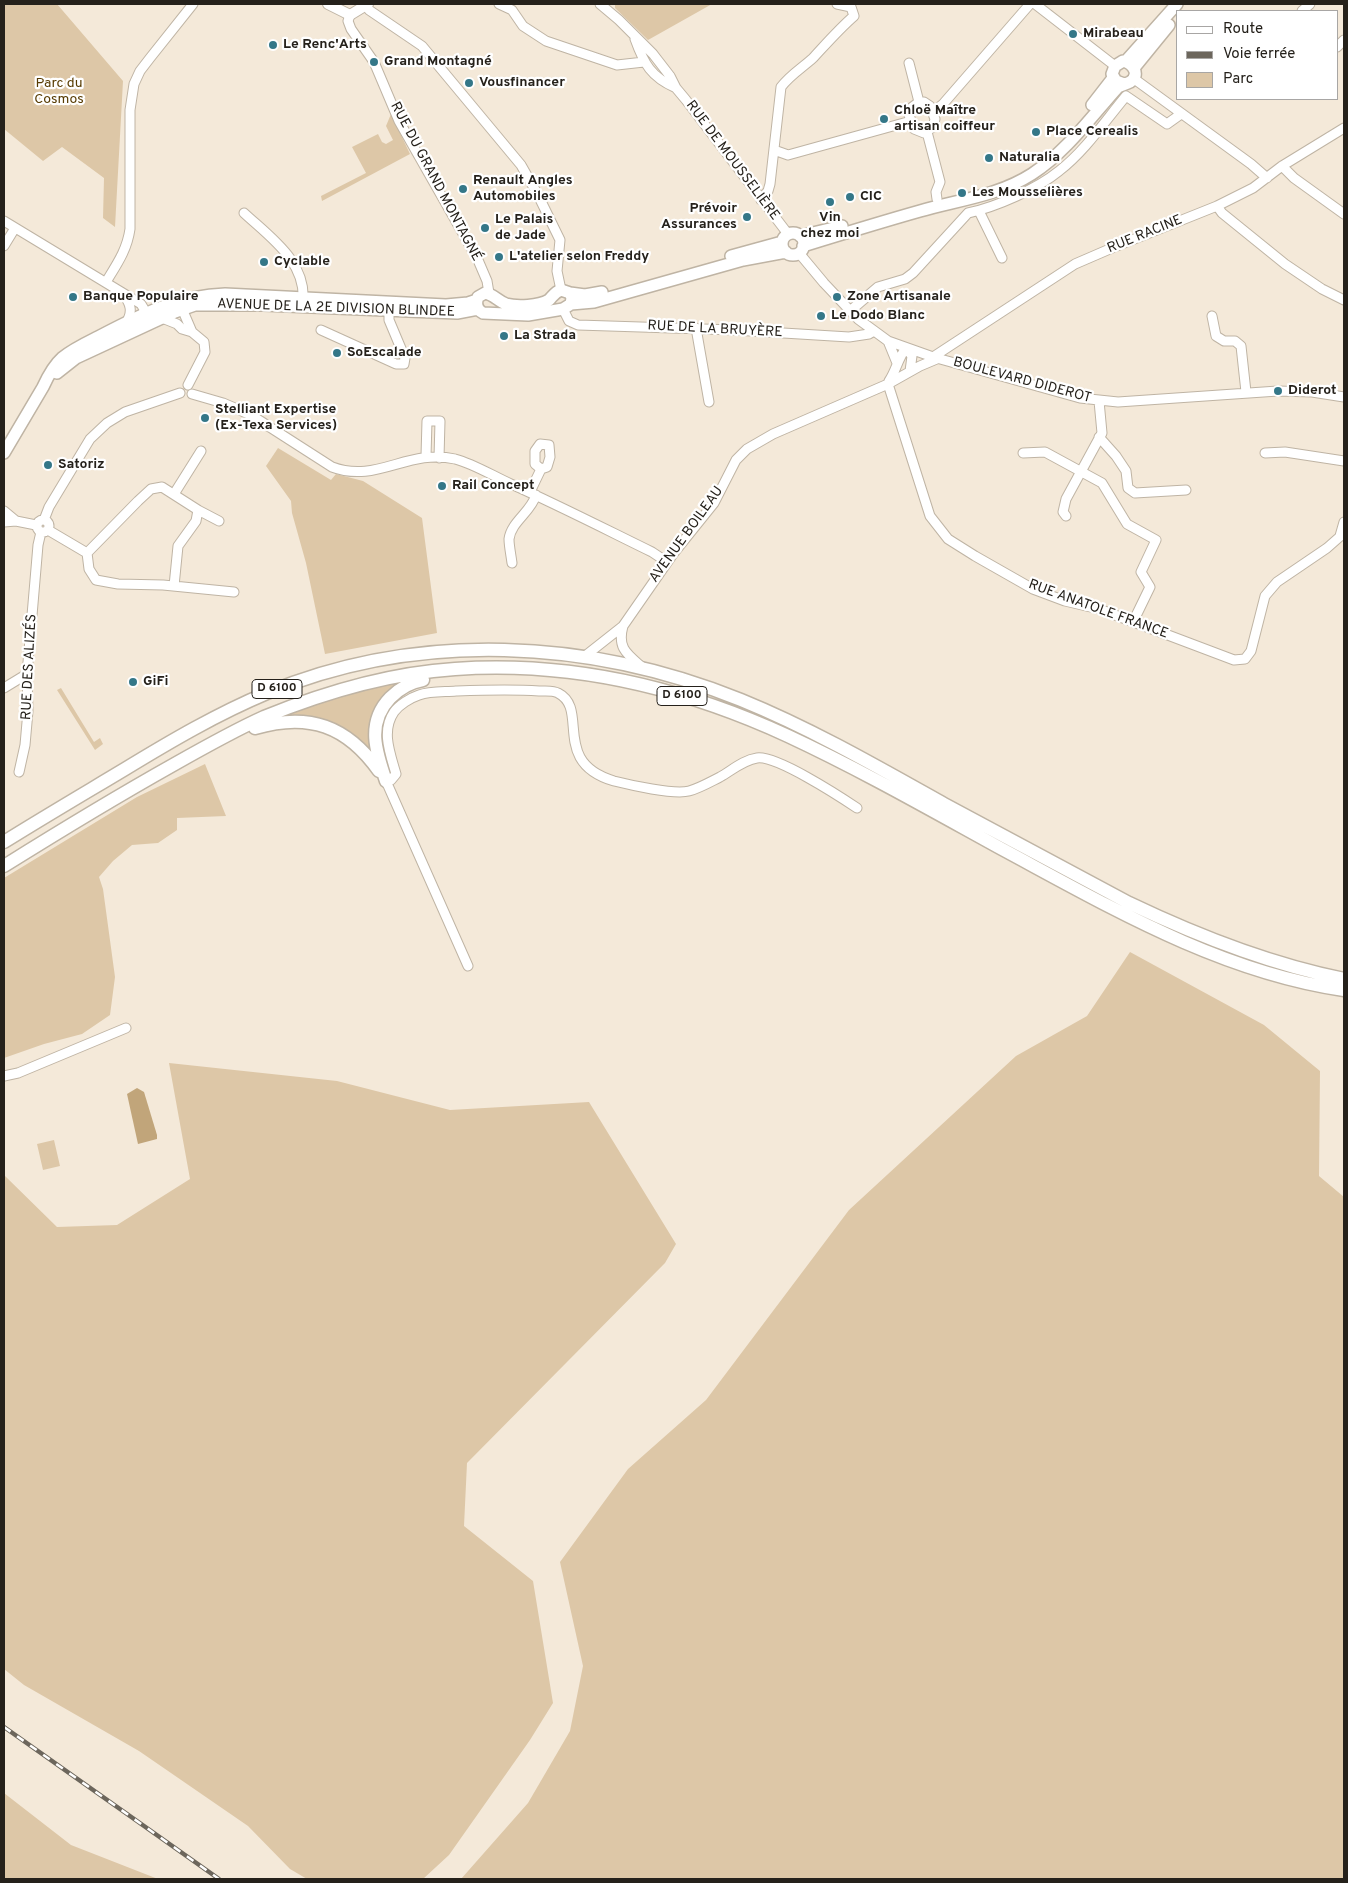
<!DOCTYPE html>
<meta charset="utf-8">
<style>
body{margin:0}
#map{position:relative;width:1348px;height:1883px;overflow:hidden;background:#f4e9d9;font-family:Overpass,sans-serif}
canvas{display:block}
.frame{position:absolute;inset:0;border:5px solid #25211b;pointer-events:none}
.legend{position:absolute;left:1176px;top:10px;width:162px;height:90px;box-sizing:border-box;background:#fff;border:1px solid #a8a6a4;margin:0;padding:6px 9px;list-style:none;font-size:15px;color:#25211b}
.legend li{display:flex;align-items:center;gap:10px;height:25px}
.legend b{width:25px;border:1px solid #a8a6a4}
</style>
<div id="map">
<canvas width="1348" height="1883"></canvas>
<div class="frame"></div>
<ul class="legend">
<li><b style="height:6px;background:#fff"></b>Route</li>
<li><b style="height:6px;background:#6c665c"></b>Voie ferrée</li>
<li><b style="height:14px;background:#ddc7a7"></b>Parc</li>
</ul>
</div>
<script>
const ctx = document.querySelector('canvas').getContext('2d');
ctx.lineJoin = 'round';
function fillPath(path, color) {
  ctx.fillStyle = color;
  ctx.fill(path, 'evenodd');
}
function trace(path, color, width, dash) {
  ctx.strokeStyle = color;
  ctx.lineWidth = width;
  ctx.lineCap = dash ? 'butt' : 'round';
  ctx.setLineDash(dash || []);
  ctx.stroke(path);
}
function write(font, color, halo, rows, align = 'center') {
  ctx.font = font + ' Overpass,sans-serif';
  ctx.lineWidth = 4.5;
  ctx.setLineDash([]);
  ctx.textBaseline = 'middle';
  ctx.strokeStyle = halo;
  ctx.fillStyle = color;
  for (const [text, x, y, turn = 0] of rows) {
    ctx.save();
    ctx.translate(x, y);
    ctx.rotate((+turn || 0) * Math.PI / 180);
    ctx.textAlign = isNaN(turn) ? turn : align;
    if (halo) ctx.strokeText(text, 0, 0);
    ctx.fillText(text, 0, 0);
    ctx.restore();
  }
}
const green = new Path2D(`
 M4,4H57L123,81L115,227L103,218L104,178L62,147L43,161L4,129Z
 M615,4H712L648,40L615,8Z
 M391,114L410,154L322,201L321,196L366,173L352,147L378,134L382,142L386,144L393,140L386,126Z
 M278,448L331,480L336,474L363,481L422,518L437,633L325,654L306,563L292,513L291,501L266,466Z
 M404,681L392,690L373,755L365,746L282,718L289,714L349,693Z
 M61,688L94,742L100,738L103,744L95,750L57,690Z
 M205,764L226,816L177,818V830L158,843L132,845L113,861L99,877L103,889L115,977L110,1015L82,1034L44,1044L4,1058V878L137,797Z
 M1130,952L1264,1025L1320,1071L1319,1176L1344,1197V1879H461L528,1803L570,1731L583,1666L560,1562L628,1469L706,1400L849,1210L1016,1056L1087,1016Z
 M169,1063L337,1081L450,1110L589,1102L676,1244L665,1263L467,1463L464,1526L533,1581L553,1703L530,1740L449,1855L423,1879H307L290,1869L248,1826L139,1751L24,1685L4,1669V1175L57,1227L117,1225L190,1179Z
 M54,1140L60,1166L43,1170L37,1144Z
 M4,1793L71,1845L158,1879H4Z`);
const water = new Path2D(`
 M137,1088L144,1092L157,1135V1139L138,1144L127,1094Z`);
const minor = new Path2D(`
 M499,4L512,10L523,26L546,41L617,65L644,62
 M600,4L619,20L653,54L670,76L676,88L686,100L788,234
 M1035,4L1115,66
 M366,5L369,10L422,46L521,165L538,195L560,240L557,271L561,290
 M1302,11L1310,4
 M350,15L348,21L351,29L374,62L399,121L478,260L487,281L489,293
 M635,39C644,64 651,77 676,88
 M1337,47L1344,40
 M909,63L919,102
 M1133,78L1251,164L1267,178
 M919,102H924L930,106L935,119L933,127L924,133L914,129L909,115L911,108Z
 M933,112L943,104L1030,4
 M927,132L940,182L936,192L937,199
 M774,150L788,155L911,121
 M1282,166L1294,178L1344,214
 M761,200L768,191L770,184L781,87C790,75 802,68 813,58C826,44 839,29 854,16L851,7L837,4
 M1217,206L1222,213L1285,264L1322,289L1344,300
 M979,211L1002,258
 M244,213C271,238 307,262 303,303
 M4,221L141,304L144,309L143,318
 M4,246L15,228
 M799,253L824,283L858,319L888,341L933,357L1080,398L1118,402L1278,391L1312,392L1344,397
 M106,282C117,264 127,250 130,229V110L134,84L140,71L150,58L193,4
 M123,294C131,304 133,312 126,323
 M178,306L183,311L192,332
 M563,309L569,321L578,325L734,330L849,337L869,334L874,331
 M850,311L878,287L905,279L913,273L968,213C996,207 1037,189 1059,171C1085,151 1105,121 1126,96L1167,124L1181,114
 M1212,316L1216,336L1224,341H1235L1241,346L1246,392
 M162,318L177,324L182,329L192,332L204,342L205,352L188,385
 M696,328L709,402
 M321,330L396,364H404L405,358L389,320V305
 M888,341L897,363
 M906,348L912,356L910,371
 M933,357L1075,264L1112,248L1217,206L1253,188L1282,166L1344,128
 M889,381C896,371 898,358 906,348
 M888,384L930,516L948,539L975,556L1033,589L1065,601L1099,609L1234,660L1245,659L1251,651L1265,596L1277,582L1327,548L1344,533
 M192,394L223,403L251,415L332,467C377,484 408,448 455,459C474,464 493,476 511,484C558,505 605,529 652,552L667,562
 M1099,437L1116,456L1126,471L1128,488L1135,493L1186,490
 M1023,453L1045,452L1102,483L1127,524L1156,540L1141,572L1150,587L1133,622
 M1265,453L1285,452L1344,461
 M426,456L427,421H440L439,458
 M530,492L541,469L547,467L550,457L549,445L540,444L535,451V464L541,469
 M174,494L201,451
 M198,510L219,521
 M4,511L16,521
 M1066,516L1063,512L1066,499L1102,433L1099,401
 M37 526a6 6 0 1 1 12 0a6 6 0 1 1-12 0Z
 M44,520L49,507L90,439L107,423L125,412L180,393
 M4,522L16,521L36,525
 M48,530L87,553L89,569L96,580L118,584L163,585L234,592
 M1340,536L1344,522
 M87,553L138,501L151,489L162,487L198,510L196,521L178,546L174,586
 M512,563C511,555 509,546 509,539C511,522 531,512 536,495
 M623,626C617,648 627,654 642,667
 M585,656L623,626L673,554L714,503L736,460L747,449L773,434L888,384L920,366L939,358
 M4,688L27,674
 M19,772L25,745L28,711L27,674L38,545L41,532
 M468,966L386,781L391,780L396,774C390,753 381,731 394,712C399,705 410,698 419,695C430,691 444,692 456,691C484,690 511,689 539,691C545,691 553,690 558,693C590,709 550,762 614,781C630,785 674,795 689,791C700,788 710,782 720,777C731,771 743,760 757,758C776,755 839,796 857,808
 M4,1076L18,1073L126,1028`);
const tertiary = new Path2D(`
 M328,4L350,15L368,4`);
const secondary = new Path2D(`
 M1126,61L1177,4
 M1134,68L1169,25
 M1092,105L1113,78
 M782 244a11 11 0 1 1 22 0a11 11 0 1 1-22 0Z
 M800,236L842,226
 M803,246C842,234 881,222 920,211C958,200 998,196 1032,174C1066,152 1091,117 1118,87C1122,85 1126,84 1130,82C1141,75 1133,63 1123,61L1115,66L1112,74L1116,81L1124,84
 M731,256L782,242
 M570,293L585,295L602,292
 M571,304L572,298L570,293L561,290C555,292 553,296 549,300C539,306 517,307 506,304C498,301 493,294 485,293L478,297C475,304 477,310 483,313L528,315L563,309L571,304L594,302L743,260L786,252
 M57,373L76,358L175,312L195,305H263L457,313L478,309
 M4,453L43,387C48,376 53,366 62,358C73,349 86,343 98,337C138,316 179,295 225,294L446,305L468,303L477,300`);
const primary = new Path2D(`
 M255,728C309,712 347,726 379,771
 M386,781C376,752 366,723 390,698C400,688 410,682 423,680
 M4,842C44,817 85,793 125,769C171,741 217,714 267,693C419,630 590,639 741,700C812,729 878,767 944,804C1005,837 1067,870 1129,903C1198,936 1269,964 1344,979
 M4,866C60,831 116,797 173,765C203,748 233,731 264,717C323,693 391,673 455,669C570,661 684,688 788,736C861,770 931,810 1002,849C1110,907 1220,972 1344,990`);
const rail = new Path2D(`
 M4,1727L219,1879`);
const markers = [
 [1073,34,5,"#347788"],
 [273,45,5,"#347788"],
 [374,62,5,"#347788"],
 [469,83,5,"#347788"],
 [884,119,5,"#347788"],
 [1036,132,5,"#347788"],
 [989,158,5,"#347788"],
 [463,189,5,"#347788"],
 [962,193,5,"#347788"],
 [850,197,5,"#347788"],
 [830,202,5,"#347788"],
 [747,217,5,"#347788"],
 [485,228,5,"#347788"],
 [499,257,5,"#347788"],
 [264,262,5,"#347788"],
 [73,297,5,"#347788"],
 [837,297,5,"#347788"],
 [821,316,5,"#347788"],
 [504,336,5,"#347788"],
 [337,353,5,"#347788"],
 [1278,391,5,"#347788"],
 [205,418,5,"#347788"],
 [48,465,5,"#347788"],
 [442,486,5,"#347788"],
 [133,682,5,"#347788"]
];
const shields = [
 [277,689,50],
 [682,696,50]
];
const shieldNames = [
 ["D 6100",277,689],
 ["D 6100",682,696]
];
const poiNames = [
 ["Mirabeau",1083,34],
 ["Le Renc'Arts",283,45],
 ["Grand Montagné",384,62],
 ["Vousfinancer",479,83],
 ["Chloë Maître",894,111],
 ["artisan coiffeur",894,127],
 ["Place Cerealis",1046,132],
 ["Naturalia",999,158],
 ["Renault Angles",473,181],
 ["Automobiles",473,197],
 ["Les Mousselières",972,193],
 ["CIC",860,197],
 ["Prévoir",737,209,"right"],
 ["Assurances",737,225,"right"],
 ["Vin",830,218,"center"],
 ["chez moi",830,234,"center"],
 ["Le Palais",495,220],
 ["de Jade",495,236],
 ["L'atelier selon Freddy",509,257],
 ["Cyclable",274,262],
 ["Banque Populaire",83,297],
 ["Zone Artisanale",847,297],
 ["Le Dodo Blanc",831,316],
 ["La Strada",514,336],
 ["SoEscalade",347,353],
 ["Diderot",1288,391],
 ["Stelliant Expertise",215,410],
 ["(Ex-Texa Services)",215,426],
 ["Satoriz",58,465],
 ["Rail Concept",452,486],
 ["GiFi",143,682]
];
const parkNames = [
 ["Parc du",59,84],
 ["Cosmos",59,100]
];
const streetNames = [
 ["RUE DE MOUSSELIÈRE",732,161,53],
 ["RUE DU GRAND MONTAGNÉ",435,182,62],
 ["RUE RACINE",1145,235,-22],
 ["AVENUE DE LA 2E DIVISION BLINDEE",336,309,2],
 ["RUE DE LA BRUYÈRE",715,330,3],
 ["BOULEVARD DIDEROT",1022,381,15],
 ["AVENUE BOILEAU",687,535,-54],
 ["RUE ANATOLE FRANCE",1098,610,20],
 ["RUE DES ALIZÉS",30,667,-87]
];
fillPath(green, '#ddc7a7');
fillPath(water, '#c1a57a');
trace(minor, '#bfb4a4', 11);
trace(tertiary, '#bfb4a4', 12);
trace(secondary, '#bfb4a4', 14);
trace(primary, '#bfb4a4', 15);
trace(minor, '#fff', 9);
trace(tertiary, '#fff', 10);
trace(secondary, '#fff', 11);
trace(primary, '#fff', 12);
trace(rail, '#6c665c', 4.5);
trace(rail, '#fff', 2.5, [8]);
for (const [x, y, r, color] of markers) {
  const dot = new Path2D();
  dot.arc(x, y, r, 0, 2 * Math.PI);
  ctx.fillStyle = color;
  ctx.fill(dot);
  trace(dot, '#fff', 2);
}
for (const [x, y, w] of shields) {
  const box = new Path2D();
  box.roundRect(x - w / 2, y - 9.5, w, 19, 4);
  ctx.fillStyle = '#fff';
  ctx.fill(box);
  trace(box, '#25211b', 1);
}
write('bold 12px', '#25211b', null, shieldNames);
write('bold 14px', '#25211b', '#fff', poiNames, 'left');
write('14px', '#583c03', '#fff', parkNames);
write('14px', '#25211b', '#fff', streetNames);
</script>
